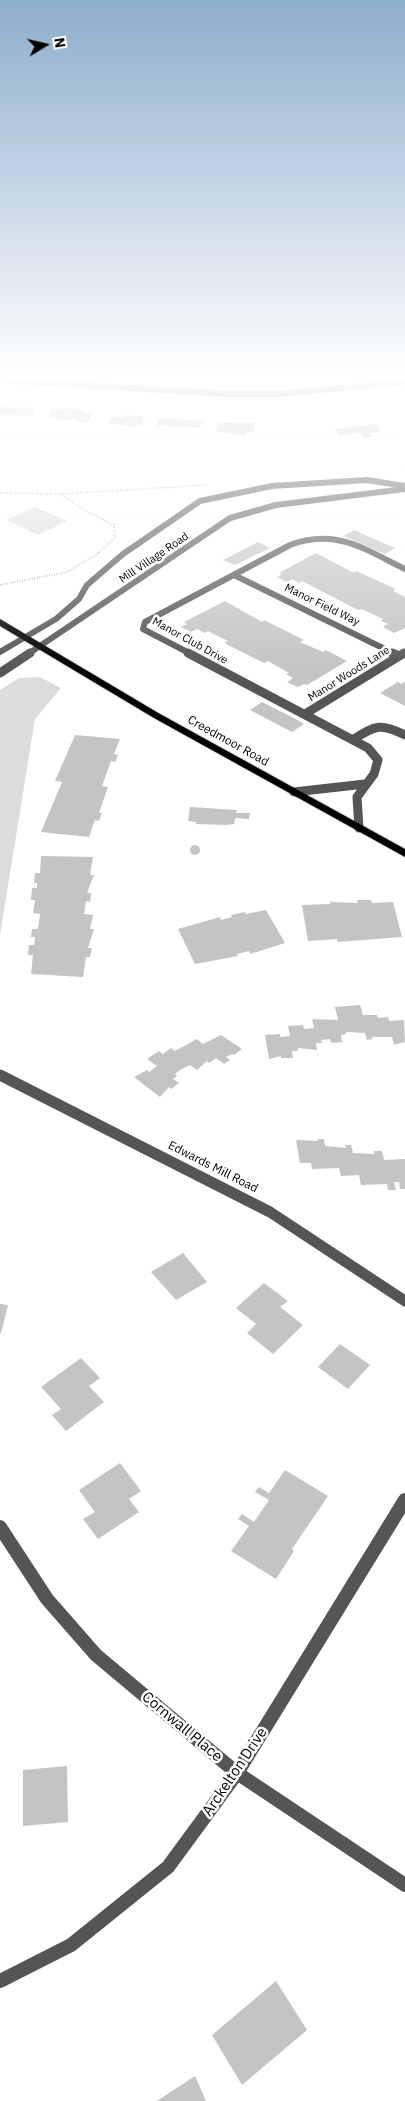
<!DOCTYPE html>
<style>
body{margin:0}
#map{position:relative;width:405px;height:2101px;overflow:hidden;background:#fff;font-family:"IBM Plex Sans",sans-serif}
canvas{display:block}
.north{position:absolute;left:20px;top:20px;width:50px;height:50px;-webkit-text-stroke:4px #fff;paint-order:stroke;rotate:81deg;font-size:14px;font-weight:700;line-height:20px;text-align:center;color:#000}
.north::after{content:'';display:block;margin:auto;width:18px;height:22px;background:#000;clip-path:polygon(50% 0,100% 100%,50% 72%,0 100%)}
</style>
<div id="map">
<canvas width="405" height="2101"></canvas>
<div class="north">N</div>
</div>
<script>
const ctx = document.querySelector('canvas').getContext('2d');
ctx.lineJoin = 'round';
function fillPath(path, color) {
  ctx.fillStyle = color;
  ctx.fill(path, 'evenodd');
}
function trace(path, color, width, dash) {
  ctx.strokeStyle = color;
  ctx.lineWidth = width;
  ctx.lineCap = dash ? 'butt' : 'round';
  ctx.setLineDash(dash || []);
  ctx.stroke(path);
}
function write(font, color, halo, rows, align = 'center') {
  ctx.font = font + ' "IBM Plex Sans",sans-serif';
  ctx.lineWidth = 5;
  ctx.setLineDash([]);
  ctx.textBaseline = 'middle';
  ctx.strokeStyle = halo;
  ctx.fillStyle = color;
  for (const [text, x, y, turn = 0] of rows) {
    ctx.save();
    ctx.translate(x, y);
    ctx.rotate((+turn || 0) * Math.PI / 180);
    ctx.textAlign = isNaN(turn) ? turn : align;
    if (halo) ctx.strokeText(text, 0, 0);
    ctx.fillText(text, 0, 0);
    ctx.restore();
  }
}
const green = new Path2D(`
 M35,507L67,521L38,535L7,520Z
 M40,677L61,688L35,719L0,935V690L19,678Z`);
const building = new Path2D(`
 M0,407L34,408L32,416L0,414Z
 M68,408L86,411L84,414H92L87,423L76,422L78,419L55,421L56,418L48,417L51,411Z
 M126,415L145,417L141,425H136L134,427L108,423L111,417L124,418Z
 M158,418L203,421L200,428L156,425Z
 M218,422L255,423L254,432H246L245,435L216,432Z
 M376,424L381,432L369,433L372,437L363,438L360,433L339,435L335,429Z
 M354,530L395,548L385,554L343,536Z
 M258,542L270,548L235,565L223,560Z
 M316,553L354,573L356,571L396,589L393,591L405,597V628L394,633L383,627L388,624L381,621L383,619L362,609L358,610L302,581L299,583L292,579L287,582L277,577L282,574L279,573Z
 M225,601L262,622L264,620L304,640L300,642L323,652L326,650L347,661L307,685L304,684L298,687L287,682L293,678L286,674L289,673L268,661L264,663L224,643L228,641L208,631L205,633L197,629L191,632L181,627L187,624L184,622Z
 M405,681V706L380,693L398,682L402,684Z
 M262,702L292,717L304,724L292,732L250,710Z
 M75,735L120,739L114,754L118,755L115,762L111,761L102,786L108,787L99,813H102L99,821L95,820L89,837L41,832L62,782L55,781Z
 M190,807L237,810L236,813H250L249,819L235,818L234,824L226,825L196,824V822L188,821Z
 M190 850a5 5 0 1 1 10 0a5 5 0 1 1-10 0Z
 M41,856L93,857L90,875H94L87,893H91L90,902L86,901L84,914L93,915L90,929H94L88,948H92L90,957H86L83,977L31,974L33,955H28L29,945H34L35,937H31L32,929H38L40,914L33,913L35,900H31L32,888H37V883H34L35,873H40Z
 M357,900H371L372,903L393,902L402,937L337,942V939L308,941L302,905L330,904V902L358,903Z
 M266,910L285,943L250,954L249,951L237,954L238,956L195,964L178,929L220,917L221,920L232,917L231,915L245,912L246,914Z
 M360,1005L363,1015H377L378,1018L388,1017L389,1021L404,1020L405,1042L394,1045L392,1037H372L373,1039L367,1040L365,1033L346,1032V1034L341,1035L342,1042L331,1043L330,1039L321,1040L322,1043H316L317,1050L298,1048V1051H292L293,1058H281V1056L269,1059L265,1035L280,1034V1037L290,1036L288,1026L303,1025L304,1029L314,1028L312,1019L338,1020L335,1007Z
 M221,1035L242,1049L234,1055L232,1054L226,1057L230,1060L224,1064L216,1058L209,1063L207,1061L197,1070L190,1065L180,1070L175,1074L177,1076L173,1079L179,1083L171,1089L169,1087L160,1097L134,1077L147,1070L149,1072L157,1066L147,1059L159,1051L163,1054L171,1048L175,1051L197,1039L203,1044Z
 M317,1139H324L325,1146L346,1148L345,1145H351L353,1153L374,1154V1151H382L384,1160L405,1159V1189H400L399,1182H394L396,1190H388L387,1184L361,1185L359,1175L341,1176L339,1168L312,1169L311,1163H300L296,1140L318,1141Z
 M183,1253L207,1282L176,1300L151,1272Z
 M264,1283L288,1301L280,1307L303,1325L273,1354L247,1333L256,1324L236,1308Z
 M0,1304L8,1305L1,1333H0Z
 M340,1344L370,1365L348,1389L318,1367Z
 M81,1358L100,1378L89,1386L104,1402L66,1431L52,1415L61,1409L41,1387Z
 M120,1463L141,1491L129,1499L139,1512L98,1539L83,1519L95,1512L79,1490Z
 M285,1470L328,1496L292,1549L294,1551L276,1579L231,1551L249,1526L238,1519L242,1514L254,1522L269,1500L255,1492L259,1487L269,1493Z
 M67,1766L68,1822L23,1826V1770Z
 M276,1981L307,2030L242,2085L212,2035Z
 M195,2076L206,2101H157Z`);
const path = new Path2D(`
 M0,493L60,494L206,485
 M0,585L67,572L96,555L115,538L114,525L84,510L60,494`);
const lane = new Path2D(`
 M354,739C376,725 381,723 405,735`);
const streetFar3 = new Path2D(`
 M0,380L226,394H278L405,382
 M234,575L395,654
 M0,652L56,619L79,599L87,585L123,554L200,501L272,486L367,480L405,486
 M28,654L230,518L276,505L405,489
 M191,654L143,629L145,622L290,545C337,528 364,549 405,569`);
const streetFar2 = new Path2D(`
 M188,653L368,748L378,760L374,774L357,797L359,828
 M392,653L399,656
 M0,673L30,653
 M305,714L404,653
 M294,792L365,784`);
const streetFar1 = new Path2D(`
 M0,1075L270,1212L405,1301`);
const street = new Path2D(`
 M0,1527L47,1599L96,1655L237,1773L405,1885
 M0,1981L71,1945L168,1867L237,1773L405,1500`);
const primary = new Path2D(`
 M0,619L160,714L405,849V857L154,718L0,626Z`);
const farStreetnames = [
 ["Mill Village Road",154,558,-34],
 ["Manor Field Way",322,605,26],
 ["Manor Club Drive",190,641,29],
 ["Manor Woods Lane",349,674,-32]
];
const streetNames = [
 ["Creedmoor Road",228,741,29],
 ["Edwards Mill Road",213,1167,27]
];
const nearStreetnames = [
 ["Cornwall Place",182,1727,40],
 ["Arckelton Drive",235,1772,-56]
];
fillPath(green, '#dcdcdc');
fillPath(building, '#c4c4c4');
trace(primary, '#dbdbdb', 2);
trace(path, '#777', 2, [0.5, 2]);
trace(lane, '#555', 9);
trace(streetFar3, '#555', 6);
trace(streetFar2, '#555', 9);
trace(streetFar1, '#555', 11);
trace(street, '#555', 14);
fillPath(primary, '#000');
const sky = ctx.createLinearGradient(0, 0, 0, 672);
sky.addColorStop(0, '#8cadcc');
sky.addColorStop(0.56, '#fff');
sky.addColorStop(1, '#ffffff00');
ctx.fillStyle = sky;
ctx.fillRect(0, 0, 405, 672);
write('11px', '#000', '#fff', farStreetnames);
write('12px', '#000', '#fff', streetNames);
write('15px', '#000', '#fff', nearStreetnames);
</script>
